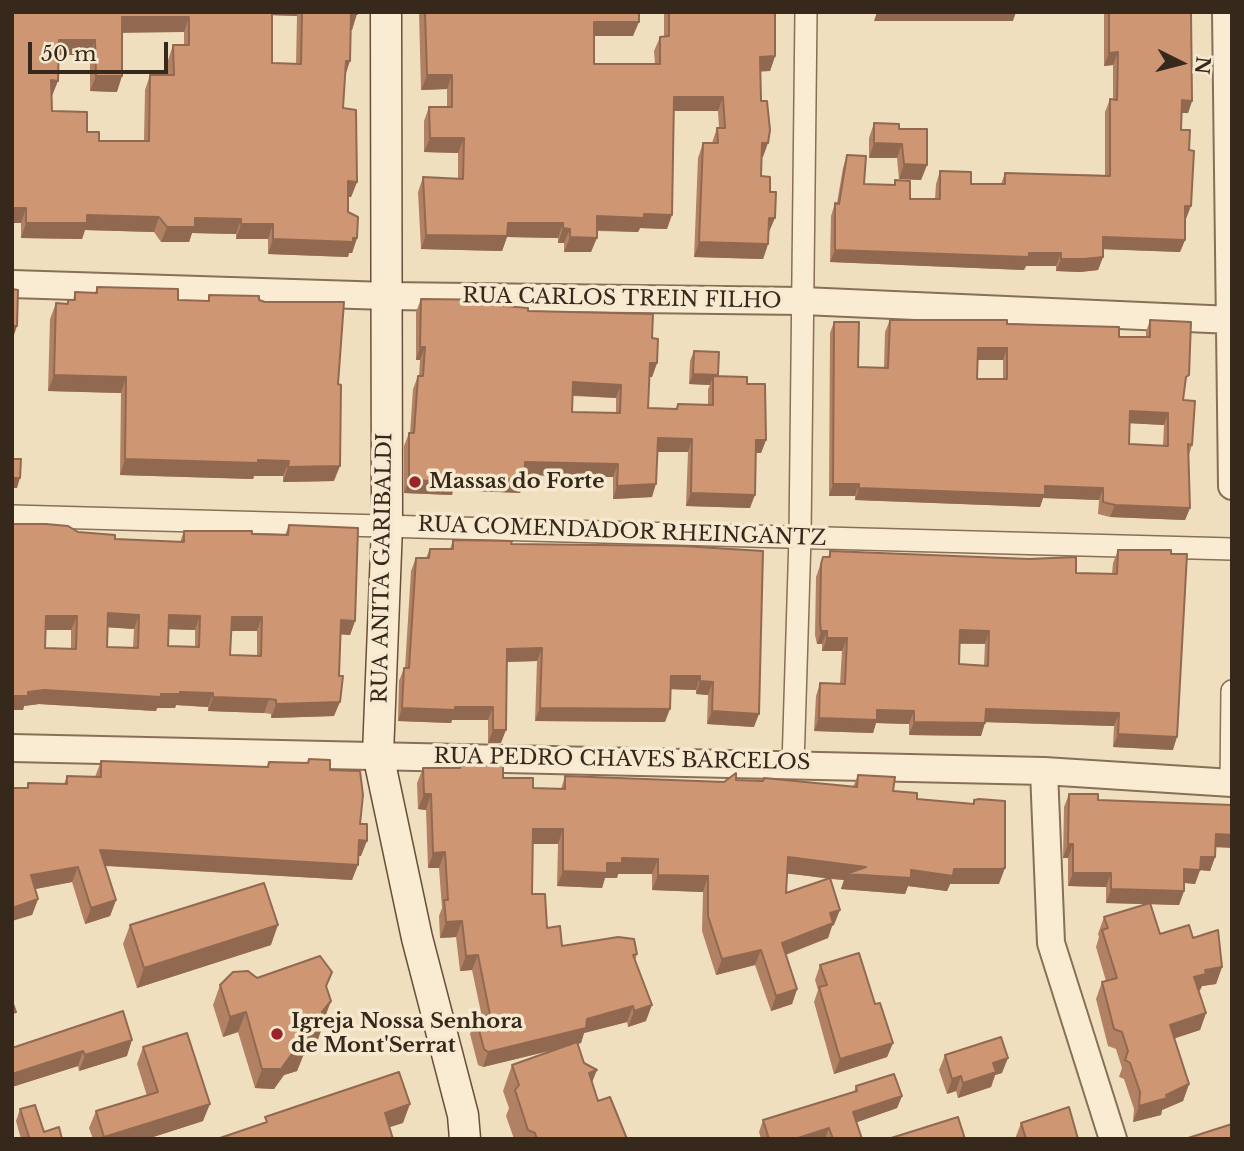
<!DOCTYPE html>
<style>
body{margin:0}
#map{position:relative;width:1244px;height:1151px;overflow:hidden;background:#efdfbf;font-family:"Libre Baskerville",serif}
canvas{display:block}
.frame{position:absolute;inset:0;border:14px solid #37281c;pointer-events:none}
.north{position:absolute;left:1146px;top:28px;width:70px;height:70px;-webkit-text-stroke:5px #f6e9cf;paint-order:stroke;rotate:96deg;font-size:19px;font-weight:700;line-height:28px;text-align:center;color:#37281c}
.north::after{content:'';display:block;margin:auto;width:24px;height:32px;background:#37281c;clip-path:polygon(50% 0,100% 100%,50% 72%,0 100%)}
.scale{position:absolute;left:28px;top:42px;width:140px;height:32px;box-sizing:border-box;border:4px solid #37281c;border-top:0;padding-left:9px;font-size:21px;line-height:24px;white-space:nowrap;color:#37281c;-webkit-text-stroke:5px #f6e9cf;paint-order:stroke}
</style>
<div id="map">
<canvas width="1244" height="1151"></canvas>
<div class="frame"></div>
<div class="north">N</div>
<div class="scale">50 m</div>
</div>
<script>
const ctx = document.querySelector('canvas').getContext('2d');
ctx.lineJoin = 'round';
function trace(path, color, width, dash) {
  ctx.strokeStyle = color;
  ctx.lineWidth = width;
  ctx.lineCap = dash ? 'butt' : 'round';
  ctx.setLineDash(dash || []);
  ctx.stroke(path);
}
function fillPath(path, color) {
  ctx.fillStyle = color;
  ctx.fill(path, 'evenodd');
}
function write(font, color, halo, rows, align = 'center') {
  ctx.font = font + ' "Libre Baskerville",serif';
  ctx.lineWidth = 7;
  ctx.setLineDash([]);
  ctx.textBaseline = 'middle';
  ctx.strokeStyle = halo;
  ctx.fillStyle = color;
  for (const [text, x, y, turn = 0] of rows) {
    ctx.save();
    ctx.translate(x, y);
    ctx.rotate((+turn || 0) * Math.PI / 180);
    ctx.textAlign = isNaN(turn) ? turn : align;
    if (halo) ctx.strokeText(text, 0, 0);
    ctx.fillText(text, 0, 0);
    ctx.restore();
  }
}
const minor = new Path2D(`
 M12,516L1232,549
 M793,765L800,537L806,12
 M1231,783L1232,691`);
const tertiary = new Path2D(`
 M1226,12L1232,486
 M12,284L387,296L803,301L1232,320
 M12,748L1044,771L1232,783
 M1044,771L1051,943L1113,1139`);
const secondary = new Path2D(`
 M386,12L387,526L378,754L417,938L463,1115L465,1139`);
const wall = new Path2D(`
 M12,12H357L352,30H351L345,75L343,108L357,182L351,197H348V212L357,238L352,253H349L348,257L268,254V239H236V234L192,233L189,242H161L154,232L85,230L82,239L21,238V223H12ZM272,15L297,16L296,64L272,63ZM122,32H184V45H173L168,60V75H150L145,90L144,141H99L87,132L52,111V96L59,55H90V91L117,92Z
 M419,12H639L633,36H594V64H655L654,51L660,37H664V12H775V56L770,71H760L763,157H761V176L769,232L768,244L763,259L694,257L698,158L703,143H712L717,128H719L718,111H674L667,229L640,228L638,232L597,231L591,252H564V243H558V238L507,237L502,251L421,249L418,192L423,177L458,179V153L424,152V121L429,107H447V89L421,90Z
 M1104,12H1191L1192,101L1188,113H1181V130L1186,219H1185V240L1180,252L1103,249V257L1098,270L1080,272L1056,271V266H1026L1024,270L830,262L831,216L835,203H837L843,168L847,155L864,184L894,185L895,180L910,199H935L936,184L940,171L971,184H1001L1005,173L1105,175V112L1110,99H1113V65L1104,66Z
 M874,123L899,129L927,165L921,180L899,179L897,158H869V138Z
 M97,287L178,300L208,301L209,295L259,300L338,384L334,481L283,482V476H254L253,479L120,475L121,393L48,391L50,319L56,303L66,304L68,300H73L75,292L95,293Z
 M421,299L504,306L652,338L657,363L652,377H649L648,408L676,409L678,404L708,405V389L710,385L689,384L690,361L694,351L718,376L747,384L766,440L761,453H756L750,508L686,506L688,452H658L652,497L613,499V477L525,475L520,493L453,490L452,495L404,493V446L409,433H410L413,389L418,376H419L420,360H416V312ZM573,396L616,398V413L572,412Z
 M890,320L1007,324L1119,337H1146V332L1150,320L1185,387L1183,400L1192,445L1189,455L1190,508L1185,520L1110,517L1098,514L1099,500L1043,498L1040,507L855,500V496H829L830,333L834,322L858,367L884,368L885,332ZM978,360H1003V379H977ZM1129,423L1164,425L1163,446L1129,444Z
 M12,524L78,532L115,539L180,542L184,531L285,535L289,525L355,621L350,635L340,634L334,716L271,718V714L264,713L208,711V707L176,705L175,708H157L156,711L39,704L24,706L23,710H12ZM107,627L134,629L133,648L107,647ZM169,629L195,630V647L168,646ZM46,630H71V649L45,648ZM231,631H257V656L230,655Z
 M453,540L511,544L682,546L754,727L707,724L708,695L696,694V690L670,689L665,722L535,721L537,661L507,662L501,743H488V720H452L451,723L398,721L399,681L404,668H405L411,571L416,558H426L430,549H450Z
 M1118,550L1173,750L1113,747L1114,726L985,722L981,736L909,735V724L876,723L873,733L814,731L816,696L820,683L840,684L842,651H822V644H817L815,635L816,577L823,557H828L830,551L1076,573L1112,574L1113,563ZM960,644H985L984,665L959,664Z
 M309,759L330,770L360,824L361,856H358L352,880L105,866L116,900L110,916L85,924L72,882L35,889L38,899L32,915L27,788L28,783L64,784L67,776L95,777L101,761L267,767L269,762L307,763Z
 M460,763L533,788L561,789L565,776L724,782L736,780L763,781L764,778L853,787L858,775L893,791L917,799L973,804L974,800L999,884H950L947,891L908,886L905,894L841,889L844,880L830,879L834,925L832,926L828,938L786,955L797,989L792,1004L771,1011L755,965L716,975L702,931L703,892L652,890V874H618L617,878H605L602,888L557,886L558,844H533L532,894L547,928L562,946L637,954L635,961L646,1021L628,1027L627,1022L584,1033L581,1043L578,1044L584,1063L592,1082L598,1101L627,1139H514L506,1116L509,1108L503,1091L512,1065L562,1048L483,1067L478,1065L470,1034L476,1019L482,1017L472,970L460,971L456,937L440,938L439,916L442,908L439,868H428L426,810L418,809L417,783L423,768H459ZM787,873L830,879L786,893Z
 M1069,794L1098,800L1216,847L1215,857L1210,871L1200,870L1195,884L1184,883V891L1179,905L1151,904L1160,934L1193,938L1222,967L1216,984L1202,986L1200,990L1198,991L1206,1013L1200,1030L1174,1038L1189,1084L1183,1101L1162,1110L1161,1115L1133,1122L1134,1109L1124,1079L1119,1077L1122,1068L1116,1049L1108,1046L1096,999L1102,982L1106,981L1096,947L1099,937L1098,934L1104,917L1148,904L1106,903V887L1068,886V858H1063L1064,807Z
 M130,925L271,945L137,988L123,944Z
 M820,965L875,1004L893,1043L887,1057L834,1074L814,1002L818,990L815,980Z
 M257,978L326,987L324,1020L322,1023L315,1048L303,1056L297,1071L284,1075L274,1089L255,1088L238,1032L223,1037L213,1005L220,985Z
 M123,1011L127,1056L79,1071L78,1066L12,1087Z
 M143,1047L203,1121L147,1139H93L89,1128L96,1111L147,1096L137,1064Z
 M945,1055L1002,1073L995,1075L991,1087L958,1098L956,1091L947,1094L939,1070Z
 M856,1086L902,1096L897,1108L857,1122L862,1139H761L759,1132L763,1120L854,1092Z
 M20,1109L44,1132L21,1139L16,1121Z
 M1021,1123L1078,1139H1015Z`);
const shadedWall = new Path2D(`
 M267,12H298L297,16L266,15Z
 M877,12H1016L1013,21H874Z
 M351,14H357L352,30L345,29Z
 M122,17H189L184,32L116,33Z
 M594,22H639L633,36H588Z
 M59,40H95L90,55H53Z
 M1118,52L1113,65L1104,66L1109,53Z
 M775,56L770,71L755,72L760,57Z
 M346,61H350L345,76Z
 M427,75H452L447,89L421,90Z
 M96,76H122L117,92L90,91Z
 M51,80L58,81L52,96L46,95Z
 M674,97H723L718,111H669Z
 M1182,100L1192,101L1188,113H1177Z
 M430,138H464L458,153L424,152Z
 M762,143H768L763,157H756Z
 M874,143L902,144L897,158H869Z
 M904,164L927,165L921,180L899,179Z
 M348,181L357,182L351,197L343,196Z
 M1185,206H1191L1186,219H1180Z
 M12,208H26L21,223H12Z
 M644,214L672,215L667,229L640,228L638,232L592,230L597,216Z
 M87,215L159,217L154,232L85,230L82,239L21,238L26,223Z
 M195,218L241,219L236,234L192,233L189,242H161L167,227Z
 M769,218H775L769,232H764Z
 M508,223H563L558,238L507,237L502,251L421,249L426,235Z
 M241,224H273L268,239H236Z
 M563,228L570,229L564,243H558Z
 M570,237L597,238L591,252H564Z
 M1103,237L1185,240L1180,252L1098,249Z
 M357,238L352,253H349L348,257L268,254L273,239Z
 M699,242L768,244L763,259L694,257Z
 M835,250L1029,253H1061L1056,266H1026L1024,270L830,262Z
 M1103,257L1098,270L1080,272L1056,271L1061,259Z
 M12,326H17L14,335H12Z
 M420,347H425L420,360H416Z
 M978,348H1007L1003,360H974Z
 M650,363H657L652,377L645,376Z
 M693,374L718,375L713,376L710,385L689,384Z
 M54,375L126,377L121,393L48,391Z
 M573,382L621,385L616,398L568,395Z
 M1130,411L1168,413L1164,425L1125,423Z
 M658,438L692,439L688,452H654Z
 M756,440H766L761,453H752Z
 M125,459L258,460L289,461L283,476H254L253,479L120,475Z
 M525,462L618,464L613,477L520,475Z
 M340,466L334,481L283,482L288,467Z
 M457,477L524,480L520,493L453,490L452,495L404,493L409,480Z
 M12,478H20L17,488H12Z
 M656,484L652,497L613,499L617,486Z
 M833,484H859L855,496H829Z
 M1045,486L1103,488L1099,500L1043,498L1040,507L855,500L859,488Z
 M691,493L755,495L750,508L686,506Z
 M1115,505L1190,508L1185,520L1110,517Z
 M108,613L139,615L134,629L102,627Z
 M169,615L200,616L195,630L164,629Z
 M46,616H77L71,630H41Z
 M232,617H262L257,631H226Z
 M341,620L355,621L350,635L336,634Z
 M960,630L989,631L985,644L955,643Z
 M821,631H827L822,644H817Z
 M827,638H847L842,651H822Z
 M542,648L537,661L503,662L507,649Z
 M671,676H700L696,690L666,689Z
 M700,681L713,682L708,695L696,694Z
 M44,690L161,694L180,692L213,693L208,707L176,705L175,708H157L156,711L39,704L24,706L23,710H12L13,696Z
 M213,697L269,699L264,713L208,711Z
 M340,702L334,716L271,718L276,704Z
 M455,707H493L488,720H452L451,723L398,721L402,708Z
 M540,708L670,709L665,722L535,721Z
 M986,709L1119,713L1114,726L981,722Z
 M877,710L914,711L909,724L876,723L873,733L814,731L819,718Z
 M712,711L759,714L754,727L707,724Z
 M914,722L985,723L981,736L909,735Z
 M493,730H506L501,743H488Z
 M1118,734L1177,737L1173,750L1113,747Z
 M424,794H431L426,810L418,809Z
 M533,829H563L558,844H528Z
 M1216,834L1232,835V848L1212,847Z
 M359,840L367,841L361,856H353Z
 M1068,844H1073L1068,858H1063Z
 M100,850L358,865L352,880L94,865Z
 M445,852L439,868H428L433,853Z
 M788,857L911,870L1005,868L999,884H950L947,891L908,886L905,894L841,889L844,880L782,873Z
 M1201,857H1215L1210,871L1200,870L1195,884L1179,882L1184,869Z
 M622,858L658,859L652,874H618L617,878H605L602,888L557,886L563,871L607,863Z
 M78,867L72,882L25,891L31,875Z
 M1073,873H1111L1106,887L1068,886Z
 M658,875L708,876L703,892L652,890Z
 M1111,889L1184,891L1179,905L1106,903Z
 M38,899L32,915L12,921V908Z
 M116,900L110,916L85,924L91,908Z
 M840,910L834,925L832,926L828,938L776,958L782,943L830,913Z
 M462,921L456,937L440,938L446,922Z
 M278,925L271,945L137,988L144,968Z
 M761,950L755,965L716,975L722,959Z
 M478,955L472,970L460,971L466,956Z
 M1222,967L1216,984L1202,986L1200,990L1188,994L1194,977L1205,970Z
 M797,989L792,1004L771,1011L776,996Z
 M331,1001L324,1020L315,1032L322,1012Z
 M652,1005L646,1021L628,1027L634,1011Z
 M633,1006L627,1022L584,1033L581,1043L483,1067L488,1052L587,1019Z
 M246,1012L238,1032L223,1037L230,1017Z
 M1206,1013L1200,1030L1164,1042L1170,1025Z
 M322,1028L315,1048L303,1056L297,1071L284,1075L274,1089L255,1088L262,1069L291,1055L309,1037Z
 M132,1040L127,1056L79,1071L85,1055Z
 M893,1043L887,1057L834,1074L840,1059Z
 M83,1051L78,1066L12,1087V1074Z
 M1008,1058L1002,1073L995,1075L991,1087L958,1098L963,1083L993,1063Z
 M597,1070L587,1095L589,1073Z
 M961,1076L956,1091L947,1094L952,1079Z
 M1189,1084L1183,1101L1162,1110L1161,1115L1133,1122L1139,1106L1166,1095Z
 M902,1096L897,1108L849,1125L853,1112Z
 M210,1104L203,1121L147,1139H103L104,1137Z
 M410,1104L403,1123L378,1131L385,1113Z
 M829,1128L825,1139H795Z`);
const building = new Path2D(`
 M12,12H272V63L301,64L302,12H357V14H351L350,61H346L343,108L356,110L357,182L348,181V212L358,217L357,238H353V242L273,239V224H241V219L195,218V227H167L159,217L87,215V223H26V208H12ZM122,17H189V45H173L174,75H150L149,141H99V132H87V112L52,111L51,80L58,81L59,40H95L96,76H122Z
 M425,12H639V22H594V64H660V37L669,36V12H775V56L760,57L761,101H767L770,130L768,143H762L761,176L770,177V192H776L775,218H769L768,244L699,242L703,143H718L717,128H725L723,97H674L672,215L644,214V218L597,216V238L570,237V229L563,228V223H508L507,236L426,235L423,177L463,179L464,138H430L429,107H452V75H427Z
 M1109,12H1191L1192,101L1182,100L1181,130H1190L1189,150L1194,151L1191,206H1185V240L1103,237V257L1084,259H1061V253H1029V257L835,250V203L839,204L847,155L866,156L864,184L895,185V180L910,181V199H940V171L971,172V184H1005V173L1110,176V99L1117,100L1118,52L1109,53Z
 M874,123L899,124V129H927V165L904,164L902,144L874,143Z
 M97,287L178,289V300L209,301V295L259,296V300L265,302H344L338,384L341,385L340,466L288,467L289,461L258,460V463L125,459L126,377L54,375L56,303L68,304V300H75V292L97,293Z
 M12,289L18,290L17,326H12Z
 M421,299L504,300V306L528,308V311L653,314L652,338L658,339L657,363H650L648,408L677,409L678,404L713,405V376L747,377V384H765L766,440H756L755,495L691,493L692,439L658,438L656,484L617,486L618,464L525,462L524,480L457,477V482L409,480V433H414L418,376H423L425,347H420ZM573,382L621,385L620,413L572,412Z
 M890,320H1007V324L1119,327V337H1150V320L1191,322L1189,375L1186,377L1183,400L1195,401L1192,445L1188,444L1190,508L1115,505L1103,502V488L1045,486V495L859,488V484H833L834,322H859L858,367L888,368ZM978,348H1007V379H977ZM1130,411L1168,413V446L1129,444Z
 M694,351L719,352L718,375L693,374Z
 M12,459H21L20,478H12Z
 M12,524H46L68,526L78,532L115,535V539L184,542V531H252V534L288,535L289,525L358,528L355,621L341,620L339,676H343L340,702L276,704V700L269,699L213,697V693L180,692V694H161V697L44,690L28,692V696H13V692H12ZM108,613L139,615L138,648L107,647ZM169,615L200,616L199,647L168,646ZM46,616H77L76,649L45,648ZM232,617H262L261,656L230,655Z
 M453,540L512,541L511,544L682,546L763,551L759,714L712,711L713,682L700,681V676H671L670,709L540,708L542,648L507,649L506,730H493V707H455V710L402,708L404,668H409L416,558H429L430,549H453Z
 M1118,550H1171V554H1187L1177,737L1118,734L1119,713L986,709L985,723L914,722V711L877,710V720L819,718L820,683L845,684L847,638H827V631H821L820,622L821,564L823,557H830V551L1029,559L1076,557V573L1117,574ZM960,630L989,631L988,666L959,664Z
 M309,759L330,760V770L360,771L363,795L360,824H367V841L359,840L358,865L100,850L116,900L91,908L78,867L31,875L38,899L12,908V788H28V783L67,784V776L101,777V761L268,767L269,762L308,763Z
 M460,763L503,764V778H533V788L565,789V776L724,782L736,773V780L763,781L764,778L857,787L858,775L895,777L893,791L917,793V799L974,804V800L979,799L1005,801V868L1001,869H954L953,876L911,870V878L846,874L866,867L788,857L786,893L830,878L840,910L830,913L833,923L782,943L797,989L776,996L761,950L722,959L708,916V876L658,875V859L622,858V863H607V873L563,871V829H533L532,894H545L547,928L560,926L562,946L618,937L634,939L637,954L633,955L652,1005L634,1011L633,1006L587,1019L586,1028L488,1052L484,1049L476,1019L490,1015L478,955L466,956L462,921L446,922L444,900H448L445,852L433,853L431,794H424L423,768H460Z
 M1069,794H1098V800L1232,805V835L1216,834L1215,857H1201L1200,870L1184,869V891L1111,889V873H1073V844H1068Z
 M264,883L278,925L144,968L130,925Z
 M1150,903L1160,934L1189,925L1193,938L1218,930L1222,967L1205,970L1206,974L1194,977L1206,1013L1170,1025L1189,1084L1166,1095L1167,1098L1139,1106L1140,1092L1130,1063L1125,1060L1128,1051L1122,1032L1114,1029L1102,982L1117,978L1102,930L1108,928L1104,917Z
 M859,953L875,1004L880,1003L893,1043L840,1059L819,987L827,985L820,965Z
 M320,956L332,972L326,986L331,1001L322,1012V1028L309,1037L304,1052L291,1055L281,1069H262L246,1012L230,1017L220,985L233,972L248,971L257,978Z
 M12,1001L16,1012L12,1013Z
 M123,1011L132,1040L85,1055L83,1051L12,1074V1048Z
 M187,1033L210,1104L104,1137L96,1111L158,1092L143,1047Z
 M1001,1037L1008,1058L993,1063L996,1072L963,1083L961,1076L952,1079L945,1055Z
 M577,1042L584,1063L597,1070L589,1073L598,1101L610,1097L627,1139H537L535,1133L528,1130L515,1090L519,1085L512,1065Z
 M399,1072L410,1104L385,1113L393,1139H217L267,1122L265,1117Z
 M894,1074L902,1096L853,1112L862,1139H833L829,1128L795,1139H769L763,1120L857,1091L856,1086Z
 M35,1105L44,1132L59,1127L62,1139H22L29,1137L20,1109Z
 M1069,1107L1078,1139H1026L1021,1123Z
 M958,1117L965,1139H888Z
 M1232,1124V1139H1185Z`);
const markers = [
 [415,482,7,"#99252a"],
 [277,1034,7,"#99252a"]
];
const streetNames = [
 ["RUA CARLOS TREIN FILHO",622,299,1],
 ["RUA COMENDADOR RHEINGANTZ",622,532,2],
 ["RUA ANITA GARIBALDI",383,568,-89],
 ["RUA PEDRO CHAVES BARCELOS",622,760,1]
];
const poiNames = [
 ["Massas do Forte",429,482],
 ["Igreja Nossa Senhora",291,1022],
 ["de Mont'Serrat",291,1046]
];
trace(minor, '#886f57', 24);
trace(tertiary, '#886f57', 30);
trace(secondary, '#6a503a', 33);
trace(minor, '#faecd2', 21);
trace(tertiary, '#faecd2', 26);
trace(secondary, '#faecd2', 30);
fillPath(wall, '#b28163');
fillPath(shadedWall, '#916950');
fillPath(building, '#cf9673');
trace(building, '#916950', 2);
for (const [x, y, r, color] of markers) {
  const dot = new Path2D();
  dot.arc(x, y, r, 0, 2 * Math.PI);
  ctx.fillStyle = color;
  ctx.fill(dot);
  trace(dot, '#f6e9cf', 2.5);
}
write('21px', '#37281c', '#f6e9cf', streetNames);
write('bold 21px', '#37281c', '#f6e9cf', poiNames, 'left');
</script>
